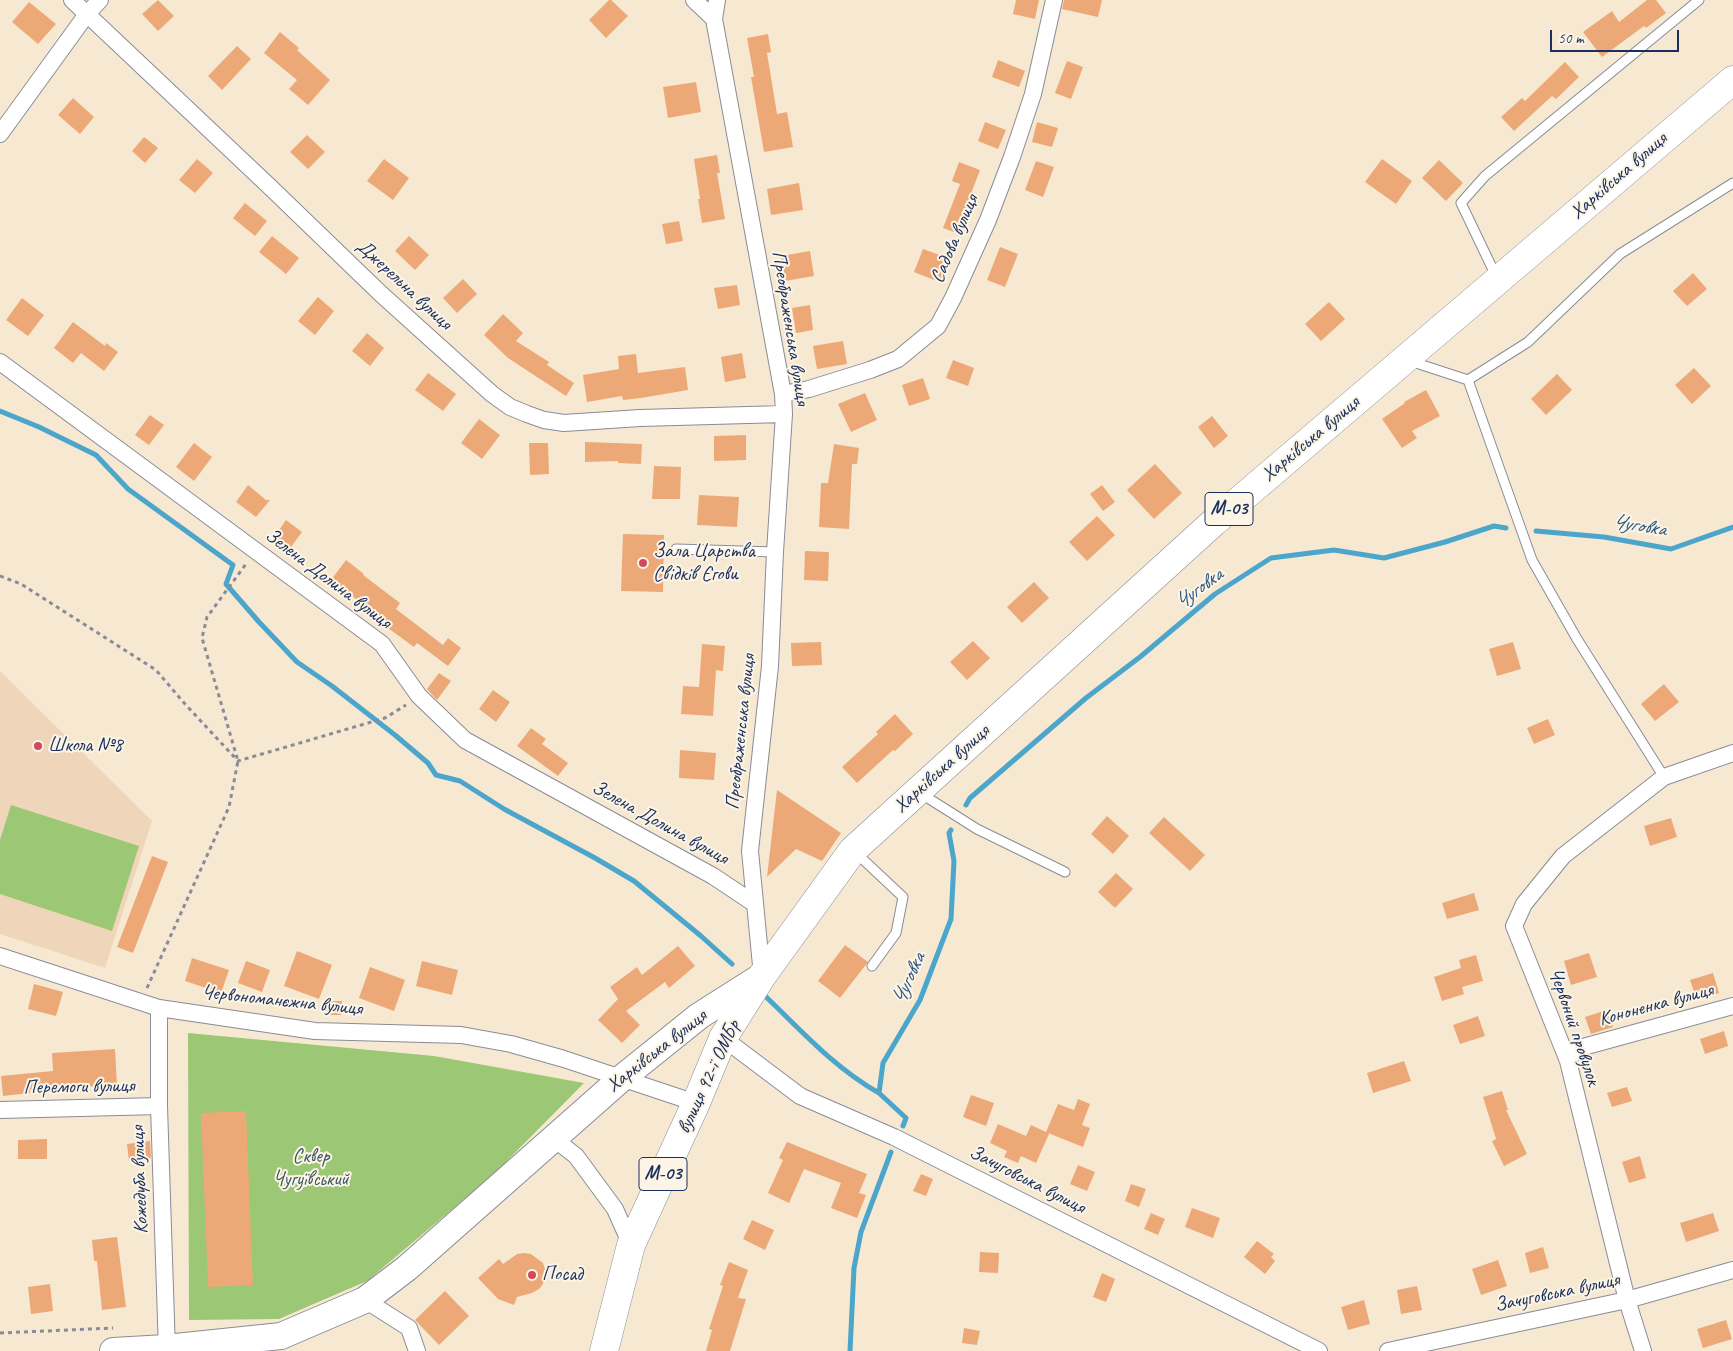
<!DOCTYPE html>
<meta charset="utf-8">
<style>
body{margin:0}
#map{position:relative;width:1733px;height:1351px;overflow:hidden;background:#f7e9d1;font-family:Caveat,sans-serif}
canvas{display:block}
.scale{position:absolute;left:1550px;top:30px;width:129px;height:22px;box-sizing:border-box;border:2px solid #1b2f5e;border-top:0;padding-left:6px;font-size:15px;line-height:18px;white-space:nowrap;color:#1b2f5e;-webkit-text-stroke:4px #fcf5e5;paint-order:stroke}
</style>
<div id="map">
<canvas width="1733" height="1351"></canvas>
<div class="scale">50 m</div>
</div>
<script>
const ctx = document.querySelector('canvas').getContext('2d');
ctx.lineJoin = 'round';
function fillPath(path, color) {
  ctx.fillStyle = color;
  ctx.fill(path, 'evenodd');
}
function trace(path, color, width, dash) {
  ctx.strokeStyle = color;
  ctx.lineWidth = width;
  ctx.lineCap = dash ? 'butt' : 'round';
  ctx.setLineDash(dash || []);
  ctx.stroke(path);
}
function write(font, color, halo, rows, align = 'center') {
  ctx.font = font + ' Caveat,sans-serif';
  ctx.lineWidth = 4;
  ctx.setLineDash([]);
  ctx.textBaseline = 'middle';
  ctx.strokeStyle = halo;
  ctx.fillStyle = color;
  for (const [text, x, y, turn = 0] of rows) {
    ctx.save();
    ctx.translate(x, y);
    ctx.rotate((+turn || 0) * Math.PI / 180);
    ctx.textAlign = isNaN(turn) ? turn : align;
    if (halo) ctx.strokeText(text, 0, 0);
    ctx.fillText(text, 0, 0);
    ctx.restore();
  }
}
const built = new Path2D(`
 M0,671L152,821L105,968L0,934Z`);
const green = new Path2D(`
 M11,805L139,846L112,931L0,894V840Z
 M188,1033L434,1056L584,1083L494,1174L367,1281L279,1319L189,1320Z`);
const stream = new Path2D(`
 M0,411L39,427L96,455L128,489L233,565L226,584L259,622L297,662L332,686L395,735L428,763L436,775L460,781L504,809L595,858L634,881L701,936L732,964
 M1536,531L1604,537L1671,549L1733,527
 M966,805L970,798L1086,698L1140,657L1215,594L1271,558L1334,550L1384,558L1445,542L1494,526L1506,528
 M762,993C800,1029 833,1067 879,1093
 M903,1126L906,1118L879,1093L883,1063L920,1000L951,919L954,861L949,833L951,830
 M850,1351L854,1268L861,1232L891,1152`);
const building = new Path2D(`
 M158,0L174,16L158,31L142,14Z
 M609,0H611L628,16L606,38L589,20Z
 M1016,0H1039L1035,19L1013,14Z
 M1064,0H1102L1098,17L1062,9Z
 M1647,0H1656L1666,13L1646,28L1644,26L1602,57L1583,32L1612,11L1619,22Z
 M29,2L56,24L38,44L12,22Z
 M280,32L299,48L297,50L330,80L308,105L289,89L297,80L264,53Z
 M768,34L771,52L767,53L777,114L787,112L793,147L764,152L751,77H754L747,38Z
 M237,46L251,59L222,90L208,76Z
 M998,60L1025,71L1019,87L992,77Z
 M1067,61L1083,67L1071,99L1055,93Z
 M1565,62L1579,77L1556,99L1552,96L1514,131L1501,117L1522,98L1525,101Z
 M696,82L701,112L668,118L663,87Z
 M73,98L94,117L80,134L58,115Z
 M985,122L1006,130L998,149L978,141Z
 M1037,122L1058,128L1052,147L1032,142Z
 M307,135L325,152L308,169L290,152Z
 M144,137L158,148L145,163L132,151Z
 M717,155L720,173H717L725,219L702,223L698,199H700L694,159Z
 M197,159L213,173L195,193L179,180Z
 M384,159L409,178L393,200L367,181Z
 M1382,159L1412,181L1396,204L1365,182Z
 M1439,160L1463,183L1446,201L1422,178Z
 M1036,161L1054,167L1043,197L1025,190Z
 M959,162L980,170L966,207L972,209L962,235L943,228L960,184L952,181Z
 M799,183L803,210L771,215L767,189Z
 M245,203L267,221L255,236L233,218Z
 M679,221L683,241L666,244L662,224Z
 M272,236L299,258L286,274L259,252Z
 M409,236L429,255L415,270L395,251Z
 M1000,247L1018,254L1005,287L987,280Z
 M923,249L951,259L942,283L914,272Z
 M810,251L814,276L785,281L781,256Z
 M1693,273L1707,289L1687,306L1673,291Z
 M463,279L477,294L457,313L443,298Z
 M737,285L740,305L718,309L714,288Z
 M318,297L334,311L315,335L298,321Z
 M22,298L44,315L28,336L6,320Z
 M1329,302L1345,319L1321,341L1305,324Z
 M810,305L813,330L796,333L792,308Z
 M503,314L523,333L516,341L549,362L547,365L574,383L566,396L508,358L484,335Z
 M73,322L105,346L106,343L118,352L104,371L81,353L73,363L54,348Z
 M367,333L384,348L370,366L352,351Z
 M843,341L847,364L817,369L813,346Z
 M742,353L746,378L725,382L721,357Z
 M636,354L638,373L685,367L688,390L641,398L623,400L622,396L587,402L583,375L619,369L618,356Z
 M953,360L974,368L968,386L946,378Z
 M1694,368L1711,386L1692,404L1675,385Z
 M428,373L456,394L443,411L415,390Z
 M1557,374L1572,390L1546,415L1531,399Z
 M923,378L930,399L909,406L902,385Z
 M1426,390L1440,416L1412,431L1417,438L1402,448L1382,419L1405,403L1404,402Z
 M865,393L877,420L851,432L838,404Z
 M150,415L164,425L149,445L135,435Z
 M1212,416L1228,436L1214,448L1198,427Z
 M479,419L500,435L482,459L461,443Z
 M746,435V460L714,461V436Z
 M585,442L642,444L641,464L618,463V461L585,462Z
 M194,443L212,457L194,481L176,467Z
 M529,443H548L549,474L530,475Z
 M834,444L859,448L857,464H852L849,529L819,527L821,483H828Z
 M1155,464L1182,493L1154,519L1127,490Z
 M654,466L681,467L680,499H652Z
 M248,485L266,500H270L256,517L236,502Z
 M1102,485L1115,502L1103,511L1090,494Z
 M699,495L739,497L737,527L697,525Z
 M1097,516L1115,535L1087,561L1069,542Z
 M286,520L302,532L291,547L275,536Z
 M623,534L664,535L663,592L621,591Z
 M805,551L829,552L828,581L804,580Z
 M346,560L364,574L363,575L400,603L396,609L443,645L448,638L461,648L448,666L417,643L414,647L366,612L369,609L331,580Z
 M1034,582L1049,598L1022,623L1007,607Z
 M973,641L990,658L967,680L950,662Z
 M821,642L822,665L792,666L791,643Z
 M1513,642L1521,669L1497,676L1489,649Z
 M702,644L725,646L723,671L716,670L713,716L681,714L683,686L699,687Z
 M439,673L451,681L437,700L427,689Z
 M1664,684L1679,702L1655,721L1641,704Z
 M493,690L510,702L496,722L479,709Z
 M895,714L913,734L895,751L893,750L857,783L842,767L878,734L876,732Z
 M1548,719L1555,735L1534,744L1527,728Z
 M531,728L546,739L542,744L568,763L558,776L517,746Z
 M680,750L716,753L714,780L679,778Z
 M777,790L841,833L822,861L796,849L767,877Z
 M1107,816L1129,836L1113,854L1091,834Z
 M1164,817L1205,855L1190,871L1149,833Z
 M1671,818L1677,837L1650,846L1644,826Z
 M152,856L168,862L133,953L117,947Z
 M1116,873L1133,889L1115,908L1098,892Z
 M1474,893L1479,910L1447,919L1442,903Z
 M845,945L868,962L840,998L818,981Z
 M678,946L695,966L669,988L665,982L626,1011L640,1025L622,1043L598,1020L618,999L610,987L637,967L642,975Z
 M297,951L332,965L319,999L284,986Z
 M1589,953L1597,977L1571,985L1564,961Z
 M1476,955L1483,981L1462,987L1464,994L1442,1001L1434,977L1461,968L1459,960Z
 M192,958L229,970L221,993L185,981Z
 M246,961L270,970L262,992L238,983Z
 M422,961L458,970L452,995L416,986Z
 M370,967L405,980L394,1011L359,998Z
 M1713,973L1719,993L1697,1000L1690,980Z
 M34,984L63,992L56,1016L28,1009Z
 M326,1001H342L341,1015H326Z
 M1607,1010L1613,1027L1591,1034L1585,1017Z
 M1478,1016L1485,1036L1460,1044L1453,1025Z
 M1724,1031L1728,1046L1705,1054L1700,1039Z
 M115,1049L117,1085L30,1090V1093L3,1096L1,1076L53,1071L52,1053Z
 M1404,1061L1411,1081L1373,1093L1367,1073Z
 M1627,1087L1632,1101L1612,1107L1607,1093Z
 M1502,1091L1508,1110H1506L1527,1154L1504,1166L1492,1141L1496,1139L1483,1097Z
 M971,1095L994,1103L986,1126L963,1117Z
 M1078,1099L1090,1104L1082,1125L1090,1128L1083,1147L1048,1133L1049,1134L1036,1163L1021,1156L1018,1163L1004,1157L1007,1151L990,1143L998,1124L1026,1136L1031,1125L1046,1132L1058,1104L1074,1110Z
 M246,1111L253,1285L208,1287L201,1113Z
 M47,1139V1159H18V1140Z
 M150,1141L151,1158L129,1161L127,1144Z
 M787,1142L867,1174L859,1193L866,1195L857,1218L831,1208L841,1183L804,1169L789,1203L768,1193L783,1160L779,1158Z
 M1640,1156L1646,1178L1629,1183L1622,1162Z
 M1078,1165L1095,1172L1087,1191L1070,1184Z
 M921,1174L933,1179L926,1196L913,1191Z
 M1131,1184L1146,1189L1139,1207L1125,1201Z
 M1192,1208L1220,1218L1213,1238L1185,1227Z
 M1151,1213L1165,1219L1158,1235L1144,1229Z
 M1713,1213L1719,1231L1686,1242L1680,1223Z
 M752,1220L774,1230L765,1250L743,1239Z
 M117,1237L126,1307L102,1310L97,1261H94L92,1240Z
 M1257,1241L1274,1254L1271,1257L1275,1261L1265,1274L1244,1257Z
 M1543,1247L1549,1268L1530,1273L1525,1253Z
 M980,1252L999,1253L998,1273L979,1272Z
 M524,1253L531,1254L543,1263L545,1269L543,1284L539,1289L532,1293L517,1297L514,1305L498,1299L478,1278L499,1259L503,1264L517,1254Z
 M1498,1260L1507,1286L1481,1295L1472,1269Z
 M729,1262L748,1270L738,1298L746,1299L730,1351H706L712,1330L709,1329L723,1286L720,1285Z
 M1102,1273L1115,1279L1106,1302L1093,1297Z
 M50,1284L53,1311L31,1314L28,1287Z
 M1417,1286L1422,1310L1401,1314L1397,1290Z
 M445,1291L469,1316L439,1345L415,1320Z
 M1364,1300L1370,1324L1348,1330L1341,1307Z
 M1726,1320L1732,1339L1703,1348L1697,1329Z
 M964,1328L980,1331L977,1345L962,1343Z`);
const path = new Path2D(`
 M0,576L21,584L156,670L185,704L238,761L385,718L406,705
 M147,988L229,807L238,761L202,638L207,617L246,564
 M0,1333L113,1328`);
const lane = new Path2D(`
 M1496,276L1461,203L1485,176L1699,0
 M1410,361L1468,380L1528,342L1620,254L1733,183
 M1468,380L1532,560L1577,639L1664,777
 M676,549L775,552
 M920,793L977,829L1065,872
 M855,852L903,897L896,933L872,966`);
const street = new Path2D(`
 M72,0L269,186L381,294L492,394L510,407L527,414L544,420L564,423L640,418L784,414
 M694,0L714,19
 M717,0L714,19L783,394L784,414L775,552L770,666L750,851L762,976
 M0,134L87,14L100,0
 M0,362L382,644L419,696L465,740L713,876L755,904
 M783,394L809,389L870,370L898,359L938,326L953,298L988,220L1012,157L1033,94L1054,0
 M0,956L159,1008L315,1031L461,1035L511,1044L564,1059L696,1103
 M159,1008V1106L167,1351
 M723,1038L800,1096L894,1137L1319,1351
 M1568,1061L1574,1051L1583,1047L1733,1006
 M0,1110L159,1106
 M553,1138L576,1156L615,1209L631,1245
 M365,1300L409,1328L417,1351
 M1388,1351L1627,1300L1733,1270
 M1643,1351L1627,1300L1568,1061L1514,926L1524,904L1563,856L1664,777L1733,753`);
const primary = new Path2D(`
 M113,1351L166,1348L281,1336L365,1300L407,1268L622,1078L699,1016L762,976`);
const highway = new Path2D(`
 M604,1351L631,1245L696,1103L723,1038L762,976L853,850L1214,522L1733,80`);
const markers = [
 [643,563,5,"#d1495b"],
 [38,746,5,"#d1495b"],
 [532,1275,5,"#d1495b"]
];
const shields = [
 [1229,509,48],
 [663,1174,48]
];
const shieldNames = [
 ["М-03",1229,509],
 ["М-03",663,1174]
];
const streetNames = [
 ["Харківська вулиця",1619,176,-41],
 ["Садова вулиця",955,239,-67],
 ["Джерельна вулиця",404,285,43],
 ["Преображенська вулиця",790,328,81],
 ["Харківська вулиця",1311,439,-40],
 ["Зелена Долина вулиця",328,579,37],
 ["Преображенська вулиця",741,732,-84],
 ["Харківська вулиця",942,769,-42],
 ["Зелена Долина вулиця",660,823,29],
 ["Червономанєжна вулиця",282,1001,6],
 ["Кононенка вулиця",1656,1005,-15],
 ["Червоний провулок",1574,1027,71],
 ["Харківська вулиця",657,1051,-38],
 ["вулиця 92-ї ОМБр",709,1077,-65],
 ["Перемоги вулиця",79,1087,-1],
 ["Кожедуба вулиця",140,1180,-92],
 ["Зачуговська вулиця",1027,1180,27],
 ["Зачуговська вулиця",1557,1293,-12]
];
const poiNames = [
 ["Зала Царства",653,552],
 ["Свідків Єгови",653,575],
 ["Школа №8",48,746],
 ["Посад",542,1275]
];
const parkNames = [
 ["Сквер",311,1157],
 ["Чугуївський",311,1180]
];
const waterNames = [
 ["Чуговка",1639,526,9],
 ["Чуговка",1199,589,-37],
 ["Чуговка",909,979,-66]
];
fillPath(built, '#efd6bb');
fillPath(green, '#9cc774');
trace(stream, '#4ca5ca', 5);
fillPath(building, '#eca977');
trace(lane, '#898c98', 11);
trace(street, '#898c98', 18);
trace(primary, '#898c98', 28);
trace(highway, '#898c98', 29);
trace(path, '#898c98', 3, [4, 4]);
trace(lane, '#fff', 9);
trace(street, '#fff', 16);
trace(primary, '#fff', 26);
trace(highway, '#fff', 28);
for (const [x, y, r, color] of markers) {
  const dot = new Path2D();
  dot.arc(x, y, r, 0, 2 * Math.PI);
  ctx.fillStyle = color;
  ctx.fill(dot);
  trace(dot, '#fcf5e5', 2);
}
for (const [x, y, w] of shields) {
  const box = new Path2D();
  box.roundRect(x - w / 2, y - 16.5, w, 33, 4);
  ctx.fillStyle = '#fcf5e5';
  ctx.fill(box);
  trace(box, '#1b2f5e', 1);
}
write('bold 19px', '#1b2f5e', null, shieldNames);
write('20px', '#1b2f5e', '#fcf5e5', streetNames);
write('20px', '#1b2f5e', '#fcf5e5', poiNames, 'left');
write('20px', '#3b5564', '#fcf5e5', parkNames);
write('italic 21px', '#2c5884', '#fcf5e5', waterNames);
</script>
